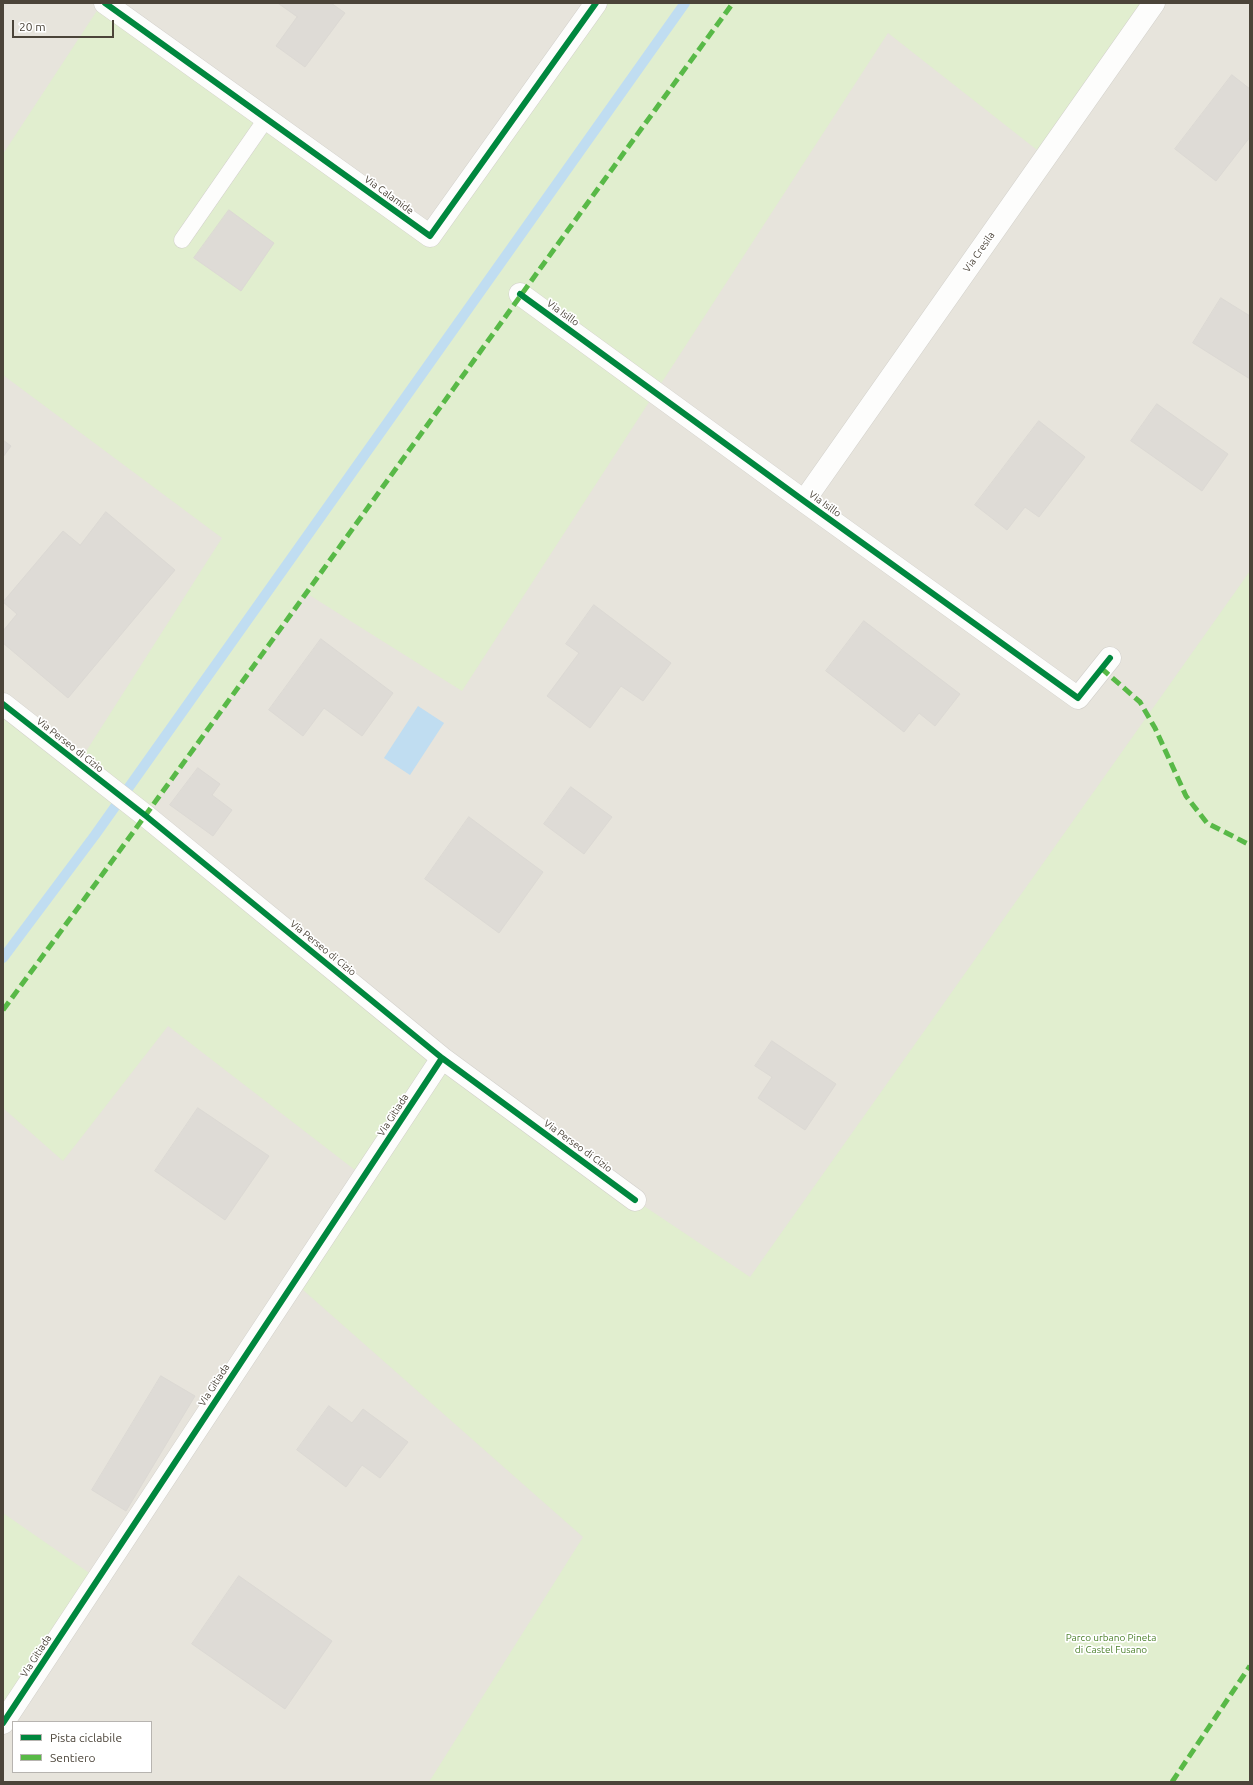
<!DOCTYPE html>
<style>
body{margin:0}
#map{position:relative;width:1253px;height:1785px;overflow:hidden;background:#f4f2ee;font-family:Ubuntu,sans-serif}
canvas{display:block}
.frame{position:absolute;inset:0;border:4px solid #4b4439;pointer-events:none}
.legend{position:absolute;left:12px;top:1721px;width:140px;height:52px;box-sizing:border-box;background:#fff;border:1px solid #b7b4b0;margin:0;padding:5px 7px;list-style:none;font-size:12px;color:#4b4439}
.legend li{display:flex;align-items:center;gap:8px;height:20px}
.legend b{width:20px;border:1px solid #b7b4b0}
.scale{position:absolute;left:12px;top:20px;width:102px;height:18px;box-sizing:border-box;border:2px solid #4b4439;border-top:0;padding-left:5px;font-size:12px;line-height:14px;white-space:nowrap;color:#4b4439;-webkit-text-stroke:3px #fff;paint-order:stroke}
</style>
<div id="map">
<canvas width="1253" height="1785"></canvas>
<div class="frame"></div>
<ul class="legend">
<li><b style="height:5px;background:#00873e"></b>Pista ciclabile</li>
<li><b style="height:5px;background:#58b947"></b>Sentiero</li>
</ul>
<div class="scale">20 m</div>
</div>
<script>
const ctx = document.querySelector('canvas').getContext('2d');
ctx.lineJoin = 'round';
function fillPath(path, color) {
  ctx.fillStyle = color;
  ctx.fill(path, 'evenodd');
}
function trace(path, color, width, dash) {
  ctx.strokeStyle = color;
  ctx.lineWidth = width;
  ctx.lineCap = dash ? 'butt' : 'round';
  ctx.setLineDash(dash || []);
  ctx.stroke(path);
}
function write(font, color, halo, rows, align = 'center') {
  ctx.font = font + ' Ubuntu,sans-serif';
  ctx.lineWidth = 3.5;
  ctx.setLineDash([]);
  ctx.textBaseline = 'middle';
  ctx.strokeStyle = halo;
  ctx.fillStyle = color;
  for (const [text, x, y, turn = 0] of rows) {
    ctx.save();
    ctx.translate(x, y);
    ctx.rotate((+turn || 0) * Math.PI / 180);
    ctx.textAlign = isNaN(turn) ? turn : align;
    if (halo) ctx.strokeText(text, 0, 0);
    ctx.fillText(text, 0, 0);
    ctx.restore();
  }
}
const residential = new Path2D(`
 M3,3H1250V1666L1172,1782H3ZM13,1722H151V1772H13Z`);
const green = new Path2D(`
 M102,3L430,236L596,3H1154L1046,157L888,33L462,691L306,593L146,816L635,1200L750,1277L1250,571V1782H429L583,1537L294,1282L364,1177L168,1026L63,1161L3,1108V704L78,764L222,538L3,375V154Z
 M3,1513L98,1579L3,1723Z`);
const water = new Path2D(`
 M418,706L444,723L410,775L384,758Z`);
const stream = new Path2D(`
 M3,958L95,835L685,3`);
const building = new Path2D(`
 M278,3H331L345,13L305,67L276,46L297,17Z
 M1232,75L1250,89V137L1216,181L1175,149Z
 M229,210L274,243L241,291L194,258Z
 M1221,298L1250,316V379L1193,343Z
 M1157,404L1228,454L1202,491L1131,441Z
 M1039,421L1085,457L1039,517L1025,507L1007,530L975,505Z
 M3,440L11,446L3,457Z
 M106,512L175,570L68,698L3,643V631L17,614L3,602L63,531L80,545Z
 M594,605L671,663L643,701L621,686L590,728L547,696L579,653L566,644Z
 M864,621L960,694L935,726L919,713L904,732L826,671Z
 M321,639L393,693L362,736L324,708L303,736L269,710Z
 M198,768L220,784L212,795L232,810L213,836L170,805Z
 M571,787L612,817L584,854L544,824Z
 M469,817L543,872L499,933L425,879Z
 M772,1041L836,1084L805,1130L758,1098L772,1077L755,1066Z
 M198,1108L269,1156L225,1220L155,1171Z
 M161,1376L195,1396L126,1511L92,1490Z
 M329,1406L352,1423L363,1409L408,1442L380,1478L362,1465L346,1487L297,1450Z
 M239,1576L332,1641L285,1709L192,1644Z`);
const service = new Path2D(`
 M182,240L266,119`);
const minor = new Path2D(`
 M105,3L430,236L596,3
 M520,294L804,501L1078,698L1110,658
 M804,501L1154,3
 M3,704L146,816L442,1058L635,1200
 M3,1723L442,1058`);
const quiet = new Path2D(`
 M1101,668L1140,702L1155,728L1186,796L1207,823L1250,845
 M3,1010C249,676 488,338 733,3
 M1172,1782L1250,1666`);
const cycleway = new Path2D(`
 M105,3L430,236L596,3
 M520,294L804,501L1078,698L1110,658
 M3,704L146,816L442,1058L635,1200
 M3,1723L442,1058`);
const streetNames = [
 ["Via Calamide",389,195,36],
 ["Via Cresila",979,252,-55],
 ["Via Isillo",563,313,36],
 ["Via Isillo",825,504,36],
 ["Via Perseo di Cizio",70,745,38],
 ["Via Perseo di Cizio",323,948,39],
 ["Via Gitiada",393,1115,-57],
 ["Via Perseo di Cizio",578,1146,36],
 ["Via Gitiada",214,1385,-57],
 ["Via Gitiada",36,1656,-57]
];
const parkNames = [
 ["Parco urbano Pineta",1111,1638],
 ["di Castel Fusano",1111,1650]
];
fillPath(residential, '#e7e4dc');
fillPath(green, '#e1eecf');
fillPath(water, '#c0ddf1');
trace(stream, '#c0ddf1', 10);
fillPath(building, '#dedbd6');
trace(building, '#dcd9d4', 1);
trace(service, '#d2d0cb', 17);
trace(minor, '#d2d0cb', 23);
trace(service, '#fdfdfc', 16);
trace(minor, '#fdfdfc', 22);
trace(quiet, '#58b947', 5, [10, 5]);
trace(cycleway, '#00873e', 6);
write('10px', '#4b4439', '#fff', streetNames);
write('10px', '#4a7f2a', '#fff', parkNames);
</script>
